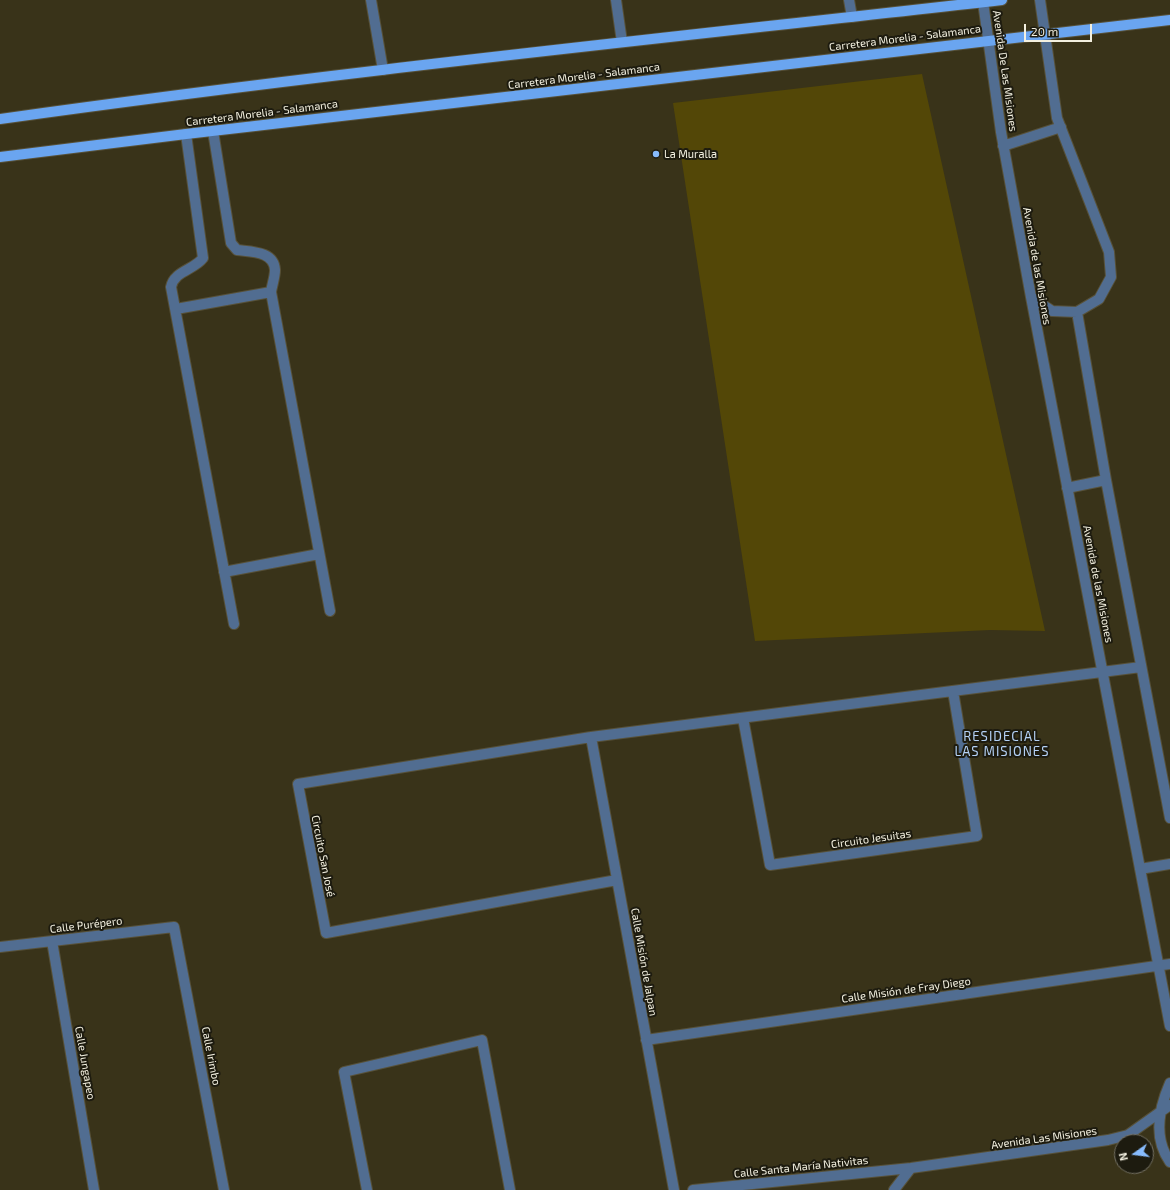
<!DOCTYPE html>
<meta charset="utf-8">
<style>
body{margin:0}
#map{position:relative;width:1170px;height:1190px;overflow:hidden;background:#393319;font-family:"Exo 2",sans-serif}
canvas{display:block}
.north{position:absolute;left:1114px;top:1134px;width:40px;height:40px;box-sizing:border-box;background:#1d1b0f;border:1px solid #737063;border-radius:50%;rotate:256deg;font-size:11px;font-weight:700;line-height:16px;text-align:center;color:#f3f0e0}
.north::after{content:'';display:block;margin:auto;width:14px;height:18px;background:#87bbfc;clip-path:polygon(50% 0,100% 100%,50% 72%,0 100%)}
.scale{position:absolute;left:1024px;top:24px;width:68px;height:18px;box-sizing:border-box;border:2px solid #f3f0e0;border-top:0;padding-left:5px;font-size:12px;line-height:14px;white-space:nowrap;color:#f3f0e0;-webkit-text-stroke:3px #1d1b0f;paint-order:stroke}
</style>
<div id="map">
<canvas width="1170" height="1190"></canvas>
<div class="north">N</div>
<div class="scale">20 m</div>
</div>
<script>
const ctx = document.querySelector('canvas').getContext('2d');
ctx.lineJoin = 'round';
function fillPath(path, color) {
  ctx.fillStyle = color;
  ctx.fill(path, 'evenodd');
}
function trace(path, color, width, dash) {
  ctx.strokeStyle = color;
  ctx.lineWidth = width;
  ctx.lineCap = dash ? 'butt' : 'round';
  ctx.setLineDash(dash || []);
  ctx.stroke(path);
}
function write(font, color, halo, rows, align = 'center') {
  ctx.font = font + ' "Exo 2",sans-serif';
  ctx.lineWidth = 4;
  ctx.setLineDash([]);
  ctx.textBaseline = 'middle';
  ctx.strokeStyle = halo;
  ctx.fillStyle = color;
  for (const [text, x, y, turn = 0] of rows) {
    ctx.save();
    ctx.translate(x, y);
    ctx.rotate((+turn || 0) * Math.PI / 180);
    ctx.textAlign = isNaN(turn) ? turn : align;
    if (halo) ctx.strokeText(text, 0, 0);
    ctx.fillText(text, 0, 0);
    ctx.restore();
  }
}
const green = new Path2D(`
 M922,74L1045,631L990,630L755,641L673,103Z`);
const minor = new Path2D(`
 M371,0L383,70
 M616,0L622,42
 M849,0L852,17
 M1040,0L1057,118L1109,252L1111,277L1099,299L1077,312L1106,480L1170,818
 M983,2L1001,132L1031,297L1170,1026
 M213,131L231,243L237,250C251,252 274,251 275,270C275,277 272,285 271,292L330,611
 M186,134L203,258C194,270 174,271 171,287L234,624
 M1003,146L1061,127
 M1031,297L1052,311L1077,312
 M176,309L271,292
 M1067,488L1106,480
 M224,572L319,554
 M743,718L770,865L977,836L953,691
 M591,737L674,1190
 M1140,869L1170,864
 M617,880L326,933L298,784L591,737L1141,667
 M52,941L94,1190
 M0,947L174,927L224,1190
 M646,1040L1170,964
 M1170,1083C1159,1108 1153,1138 1170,1162
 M367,1190L344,1072L482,1040L510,1190
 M693,1190L911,1168L1108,1140L1128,1135L1170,1105
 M894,1190L911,1168`);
const major = new Path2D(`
 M0,119C333,72 668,38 1002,0
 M0,157L186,134L1170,20`);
const markers = [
 [656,154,4,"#87bbfc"]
];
const streetNames = [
 ["Carretera Morelia - Salamanca",905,38,-7],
 ["Avenida De Las Misiones",1005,71,82],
 ["Carretera Morelia - Salamanca",584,76,-7],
 ["Carretera Morelia - Salamanca",262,113,-7],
 ["Avenida de las Misiones",1037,266,80],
 ["Avenida de las Misiones",1098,584,79],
 ["Circuito Jesuitas",871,839,-8],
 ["Circuito San José",323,856,79],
 ["Calle Purépero",86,925,-7],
 ["Calle Misión de Jalpan",644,962,80],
 ["Calle Misión de Fray Diego",906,990,-8],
 ["Calle Irimbo",211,1056,79],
 ["Calle Jungapeo",85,1063,80],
 ["Avenida Las Misiones",1044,1138,-8],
 ["Calle Santa María Nativitas",801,1167,-6]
];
const poiNames = [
 ["La Muralla",664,154]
];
const quarterNames = [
 ["RESIDECIAL",1002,737],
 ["LAS MISIONES",1002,752]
];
fillPath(green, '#534707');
trace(minor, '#575139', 12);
trace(major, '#575139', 12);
trace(minor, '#516d91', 10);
trace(major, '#6aa5f0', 10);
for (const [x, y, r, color] of markers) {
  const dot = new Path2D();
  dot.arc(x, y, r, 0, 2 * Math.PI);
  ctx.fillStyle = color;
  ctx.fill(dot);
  trace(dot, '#1d1b0f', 1.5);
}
write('11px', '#f3f0e0', '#1d1b0f', streetNames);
write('11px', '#f3f0e0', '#1d1b0f', poiNames, 'left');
ctx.letterSpacing = '1px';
write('13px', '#b4d1f5', '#1d1b0f', quarterNames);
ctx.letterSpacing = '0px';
</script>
